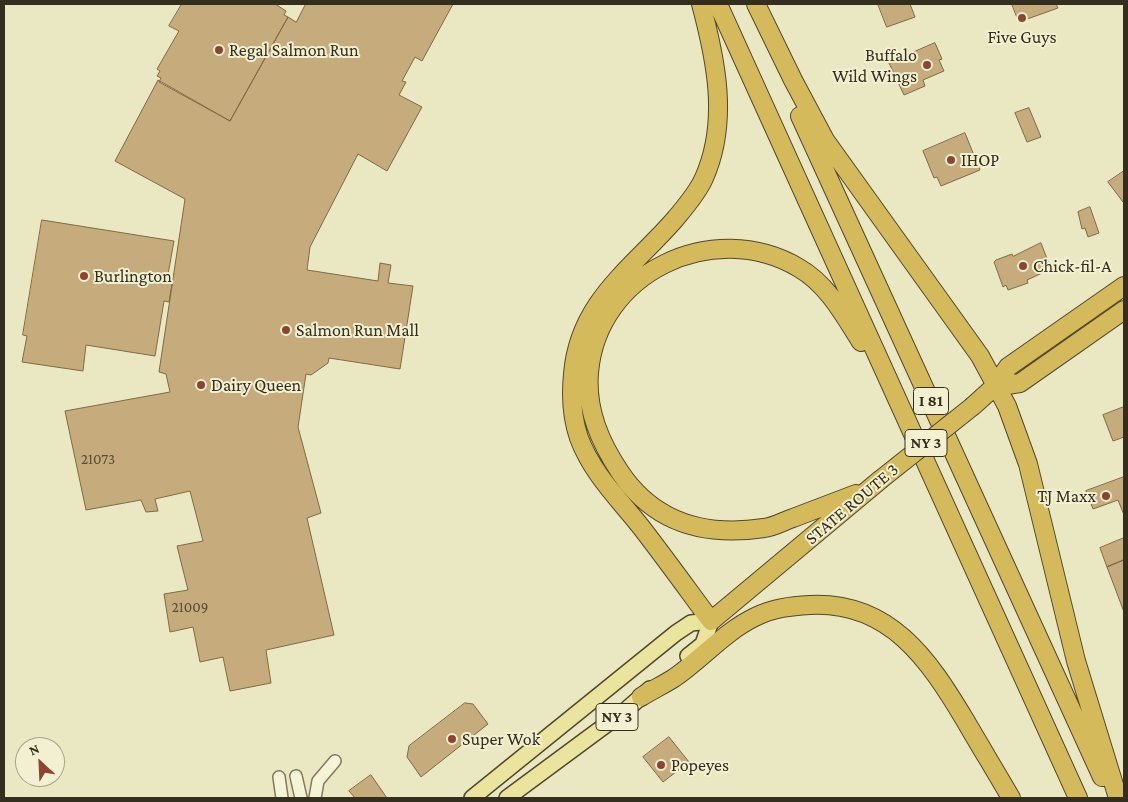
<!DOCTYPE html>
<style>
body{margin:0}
#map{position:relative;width:1128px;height:802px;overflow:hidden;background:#eae8c3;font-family:"Crimson Pro",serif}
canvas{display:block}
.frame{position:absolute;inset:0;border:5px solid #342e1e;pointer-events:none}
.north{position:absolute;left:15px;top:737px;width:50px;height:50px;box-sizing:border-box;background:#f3f0d2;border:1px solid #a7a28a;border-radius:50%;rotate:335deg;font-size:14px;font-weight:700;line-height:20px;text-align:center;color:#342e1e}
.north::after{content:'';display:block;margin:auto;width:18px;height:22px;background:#8e4430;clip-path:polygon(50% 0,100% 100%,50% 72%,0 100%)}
</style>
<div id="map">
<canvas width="1128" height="802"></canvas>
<div class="frame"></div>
<div class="north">N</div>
</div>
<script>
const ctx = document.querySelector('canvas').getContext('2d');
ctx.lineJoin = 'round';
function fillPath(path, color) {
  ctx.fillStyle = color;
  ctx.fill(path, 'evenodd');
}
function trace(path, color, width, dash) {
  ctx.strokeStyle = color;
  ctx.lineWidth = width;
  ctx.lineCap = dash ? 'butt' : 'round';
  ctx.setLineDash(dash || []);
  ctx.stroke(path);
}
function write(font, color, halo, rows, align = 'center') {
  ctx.font = font + ' "Crimson Pro",serif';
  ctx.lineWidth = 4;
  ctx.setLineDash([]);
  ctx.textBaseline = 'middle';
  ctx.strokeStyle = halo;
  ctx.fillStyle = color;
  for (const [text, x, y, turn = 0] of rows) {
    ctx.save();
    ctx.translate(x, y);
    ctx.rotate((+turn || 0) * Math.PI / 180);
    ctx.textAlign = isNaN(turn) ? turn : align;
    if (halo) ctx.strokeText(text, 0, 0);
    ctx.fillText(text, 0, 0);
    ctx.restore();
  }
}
const building = new Path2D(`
 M182,4H275L286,11L284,15L288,17L230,121L159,82L161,78L157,76L160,71L157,69L179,31L169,26Z
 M306,4H453L422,61L415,57L402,81L406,82L399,95L422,107L387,171L358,154L310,247L307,270L378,281L380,263L391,265L388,283L413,286L400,369L329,358L328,363L311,375L306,374L298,427L321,513L307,518L334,635L266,650L271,683L230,691L223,657L200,662L193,627L170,632L164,594L188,590L177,546L203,541L190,491L155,499L158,511L146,512L141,500L86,510L65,411L170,392L166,374L159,372L185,199L115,161L158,80L230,121L288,17L296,22Z
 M878,4H910L915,17L887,27Z
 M1012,4H1056L1058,8L1019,22Z
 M935,43L942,59L939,60L944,71L923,80L925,86L904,95L889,63Z
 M1029,108L1041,137L1027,142L1015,113Z
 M965,133L980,170L941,186L937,177L934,178L923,151Z
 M1124,171V201L1123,202L1108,182Z
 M1090,207L1099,233L1088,237L1085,228L1082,229L1078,212Z
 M42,220L174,241L167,280L173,281L171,290L169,302L164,301L155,356L86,345L83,371L22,362L27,336L23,335Z
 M1041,243L1051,269L1027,280L1028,283L1008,290L1006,285L1003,287L994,262L996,260L1012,254L1013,256Z
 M1124,407V437L1113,441L1103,415Z
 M1124,477V515L1118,500L1093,509L1086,491Z
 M1124,538V560L1107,567L1100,548Z
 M1124,560V612L1107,567Z
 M465,703L473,704L488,724L421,777L407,757L409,746Z
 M669,737L689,762L663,782L643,757Z
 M371,775L387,798H355L349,791Z`);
const minor = new Path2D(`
 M296,776L301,798
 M279,777L282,798
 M315,798L318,781L335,761`);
const major = new Path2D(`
 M472,798L676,633L691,623L711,621L703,644L688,656
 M507,798L626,710L650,689`);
const highway = new Path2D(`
 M701,4C716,60 729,122 704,178C698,192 686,206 676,218C632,269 579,301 573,374C571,394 572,418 579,438C592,473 618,498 641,527C665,558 688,590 711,621L880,480
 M718,4L1078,798
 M756,4L793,80L825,140L980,356L1007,406L1028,464L1076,661L1118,798
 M800,116L1102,777
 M994,387L1020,383L1124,310
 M973,406L994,387L1008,367L1124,286
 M856,494C835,502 814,510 793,518C784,521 774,527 764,528C705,537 654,523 620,472C600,442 586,410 589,373C597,273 713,217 799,268C827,284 844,315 861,342
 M641,697C652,690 663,685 674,678C702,659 724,632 755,617C773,608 791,606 810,605C890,601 929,660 965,720C980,746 996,772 1011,798`);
const highwayBridge = new Path2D(`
 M880,480L973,406`);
const markers = [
 [1022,18,5,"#8e4430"],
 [219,50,5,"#8e4430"],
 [927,65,5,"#8e4430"],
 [951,160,5,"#8e4430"],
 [1023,266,5,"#8e4430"],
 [84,276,5,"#8e4430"],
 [286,330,5,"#8e4430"],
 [201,385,5,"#8e4430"],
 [1106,496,5,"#8e4430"],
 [452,739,5,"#8e4430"],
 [661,765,5,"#8e4430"]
];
const numberNames = [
 ["21073",98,459],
 ["21009",190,607]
];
const shields = [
 [931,401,35],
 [926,443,42],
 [617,717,42]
];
const shieldNames = [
 ["I 81",931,401],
 ["NY 3",926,443],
 ["NY 3",617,717]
];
const poiNames = [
 ["Five Guys",1022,37,"center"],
 ["Regal Salmon Run",229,50],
 ["Buffalo",917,55,"right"],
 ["Wild Wings",917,76,"right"],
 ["IHOP",961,160],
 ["Chick-fil-A",1033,266],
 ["Burlington",94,276],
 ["Salmon Run Mall",296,330],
 ["Dairy Queen",211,385],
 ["TJ Maxx",1096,496,"right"],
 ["Super Wok",462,739],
 ["Popeyes",671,765]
];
const streetNames = [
 ["STATE ROUTE 3",852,504,-40]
];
fillPath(building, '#c6ab7c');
trace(building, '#816943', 1);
trace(minor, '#837a5b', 14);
trace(major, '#51472f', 18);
trace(highway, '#51472f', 20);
trace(minor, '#f6f4d6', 11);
trace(major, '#ebe49e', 15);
trace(highway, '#d4ba5a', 18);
trace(highwayBridge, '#51472f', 20, []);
trace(highwayBridge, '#d4ba5a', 18);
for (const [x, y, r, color] of markers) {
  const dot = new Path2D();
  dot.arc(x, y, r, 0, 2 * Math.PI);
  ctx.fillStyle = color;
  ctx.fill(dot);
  trace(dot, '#f3f0d2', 2);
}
write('15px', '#584d36', null, numberNames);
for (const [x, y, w] of shields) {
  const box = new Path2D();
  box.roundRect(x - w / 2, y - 13.5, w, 27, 4);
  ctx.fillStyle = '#f3f0d2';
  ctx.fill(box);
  trace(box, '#342e1e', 1);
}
write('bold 16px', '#342e1e', null, shieldNames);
write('18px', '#342e1e', '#f3f0d2', poiNames, 'left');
write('18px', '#342e1e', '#f3f0d2', streetNames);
</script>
